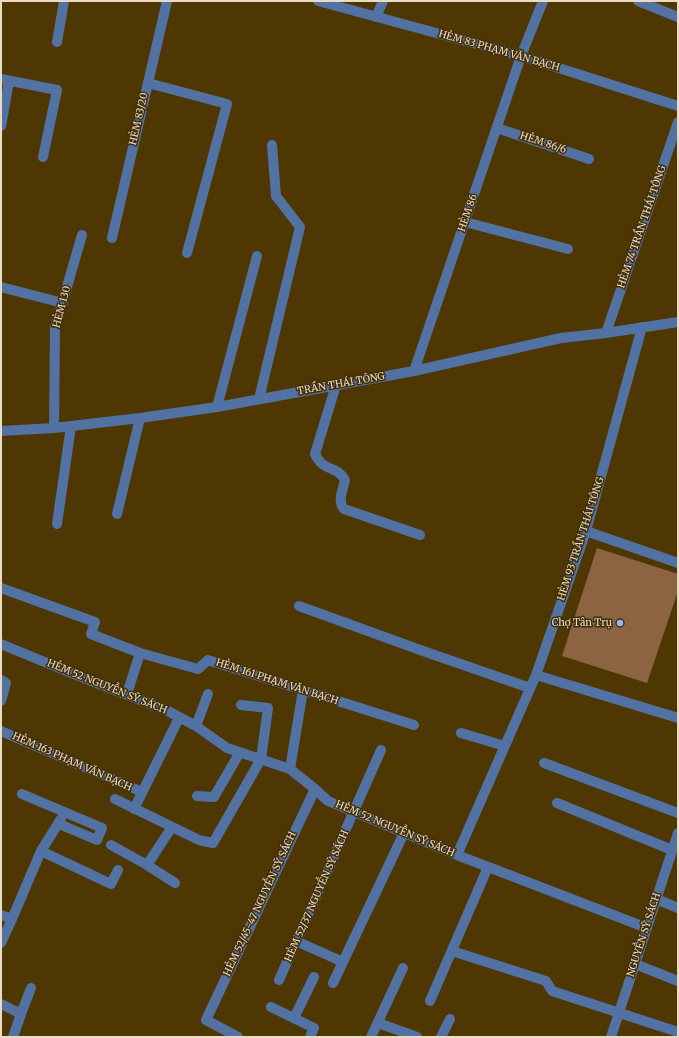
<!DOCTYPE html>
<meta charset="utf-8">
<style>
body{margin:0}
#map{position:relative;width:679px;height:1038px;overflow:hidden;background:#4f3703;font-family:Merriweather,serif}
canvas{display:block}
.frame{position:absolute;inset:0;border:2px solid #eadbc3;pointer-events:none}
</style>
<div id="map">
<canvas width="679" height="1038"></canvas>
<div class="frame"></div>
</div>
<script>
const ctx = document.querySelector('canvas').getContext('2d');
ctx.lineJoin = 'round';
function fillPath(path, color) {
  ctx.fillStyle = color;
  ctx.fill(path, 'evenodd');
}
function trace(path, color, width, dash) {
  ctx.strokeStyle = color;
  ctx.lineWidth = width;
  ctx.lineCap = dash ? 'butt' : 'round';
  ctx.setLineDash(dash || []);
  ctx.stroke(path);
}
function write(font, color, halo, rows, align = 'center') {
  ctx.font = font + ' Merriweather,serif';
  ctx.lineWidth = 3;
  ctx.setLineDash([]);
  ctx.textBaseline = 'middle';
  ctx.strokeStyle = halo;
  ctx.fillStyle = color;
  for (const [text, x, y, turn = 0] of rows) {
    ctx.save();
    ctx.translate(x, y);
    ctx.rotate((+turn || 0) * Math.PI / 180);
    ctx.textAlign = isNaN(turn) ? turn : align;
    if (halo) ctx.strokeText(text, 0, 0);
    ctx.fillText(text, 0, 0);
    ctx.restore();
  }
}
const building = new Path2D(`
 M597,548L678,574V591L647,683L562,656Z`);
const minor = new Path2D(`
 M318,1L521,56L678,106
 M638,1L678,17
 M376,17L383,1
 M57,42L64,1
 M1,79L57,90L43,157
 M148,83L227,104L187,253
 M1,126L9,81
 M497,128L589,159
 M465,222L568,249
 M112,238L167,1
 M1,287L63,303
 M606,333L678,122
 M414,371L521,56L543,1
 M336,385L315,454C324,473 337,465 345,480C343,490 337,501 344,509L420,535
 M259,399L300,227L276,196L272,145
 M217,407L257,256
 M54,428L55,328L82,235
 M1,431L54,428L140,418L217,407L414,371L561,338L606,333L678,322
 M117,514L140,418
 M57,524L71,426
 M586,531L678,563
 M1,588L95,622L91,634L140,653L198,669L208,660L414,725
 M299,606L423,651L530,688
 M1,644L81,677L166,710L196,726L227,748L290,769L315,789L328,801L457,855L647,928
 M536,675L678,718
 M1,680L6,683L1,701
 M127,694L140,653
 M196,726L208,694
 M1,731L142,792
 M461,733L505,746
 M544,763L678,813
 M290,769L303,690
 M22,794L102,828L97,840L59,824
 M197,796L214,797L240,752
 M115,799L199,840L213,843L261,759L268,708L241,705
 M557,803L672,850
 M134,809L179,718
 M111,845L147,865L175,883
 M41,851L111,884L118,870
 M457,855L536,675L586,531L642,327
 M147,865L172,827
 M656,899L678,908
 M1,915L12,919L1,943
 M12,919L41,851L61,819
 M296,941L343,962
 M452,951L546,981L552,991L678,1032
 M635,964L678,981
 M279,980L381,750
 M333,983L404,833
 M430,1001L488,867
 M1,1004L21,1014L13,1037
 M271,1007L314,1028L310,1037
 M21,1014L31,988
 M294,1018L314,977
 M378,1023L417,1037
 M238,1037L206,1020L315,789
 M371,1037L403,968
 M441,1037L450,1019
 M611,1037L678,833`);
const markers = [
 [620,623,4,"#8fb8fd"]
];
const streetNames = [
 ["HẺM 83 PHẠM VĂN BẠCH",499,51,16],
 ["HẺM 83/20",139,119,-77],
 ["HẺM 86/6",543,143,18],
 ["HẺM 86",468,213,-71],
 ["HẺM 74 TRẦN THÁI TÔNG",642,227,-71],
 ["HẺM 130",62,307,-75],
 ["TRẦN THÁI TÔNG",341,384,-10],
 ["HẺM 93 TRẦN THÁI TÔNG",581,539,-72],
 ["HẺM 161 PHẠM VĂN BẠCH",277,682,18],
 ["HẺM 52 NGUYỄN SỸ SÁCH",107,687,22],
 ["HẺM 163 PHẠM VĂN BẠCH",72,762,24],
 ["HẺM 52 NGUYỄN SỸ SÁCH",395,829,23],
 ["HẺM 52/37 NGUYỄN SỸ SÁCH",317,896,-66],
 ["HẺM 52/45-47 NGUYỄN SỸ SÁCH",260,904,-65],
 ["NGUYỄN SỸ SÁCH",644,935,-72]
];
const poiNames = [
 ["Chợ Tân Trụ",612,623]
];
fillPath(building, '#8d6442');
trace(minor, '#5372a4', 10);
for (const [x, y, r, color] of markers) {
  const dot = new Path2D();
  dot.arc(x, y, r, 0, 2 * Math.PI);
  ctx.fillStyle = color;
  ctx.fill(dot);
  trace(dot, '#412e0a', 1.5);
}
write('10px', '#eadbc3', '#412e0a', streetNames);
write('10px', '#eadbc3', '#412e0a', poiNames, 'right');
</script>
